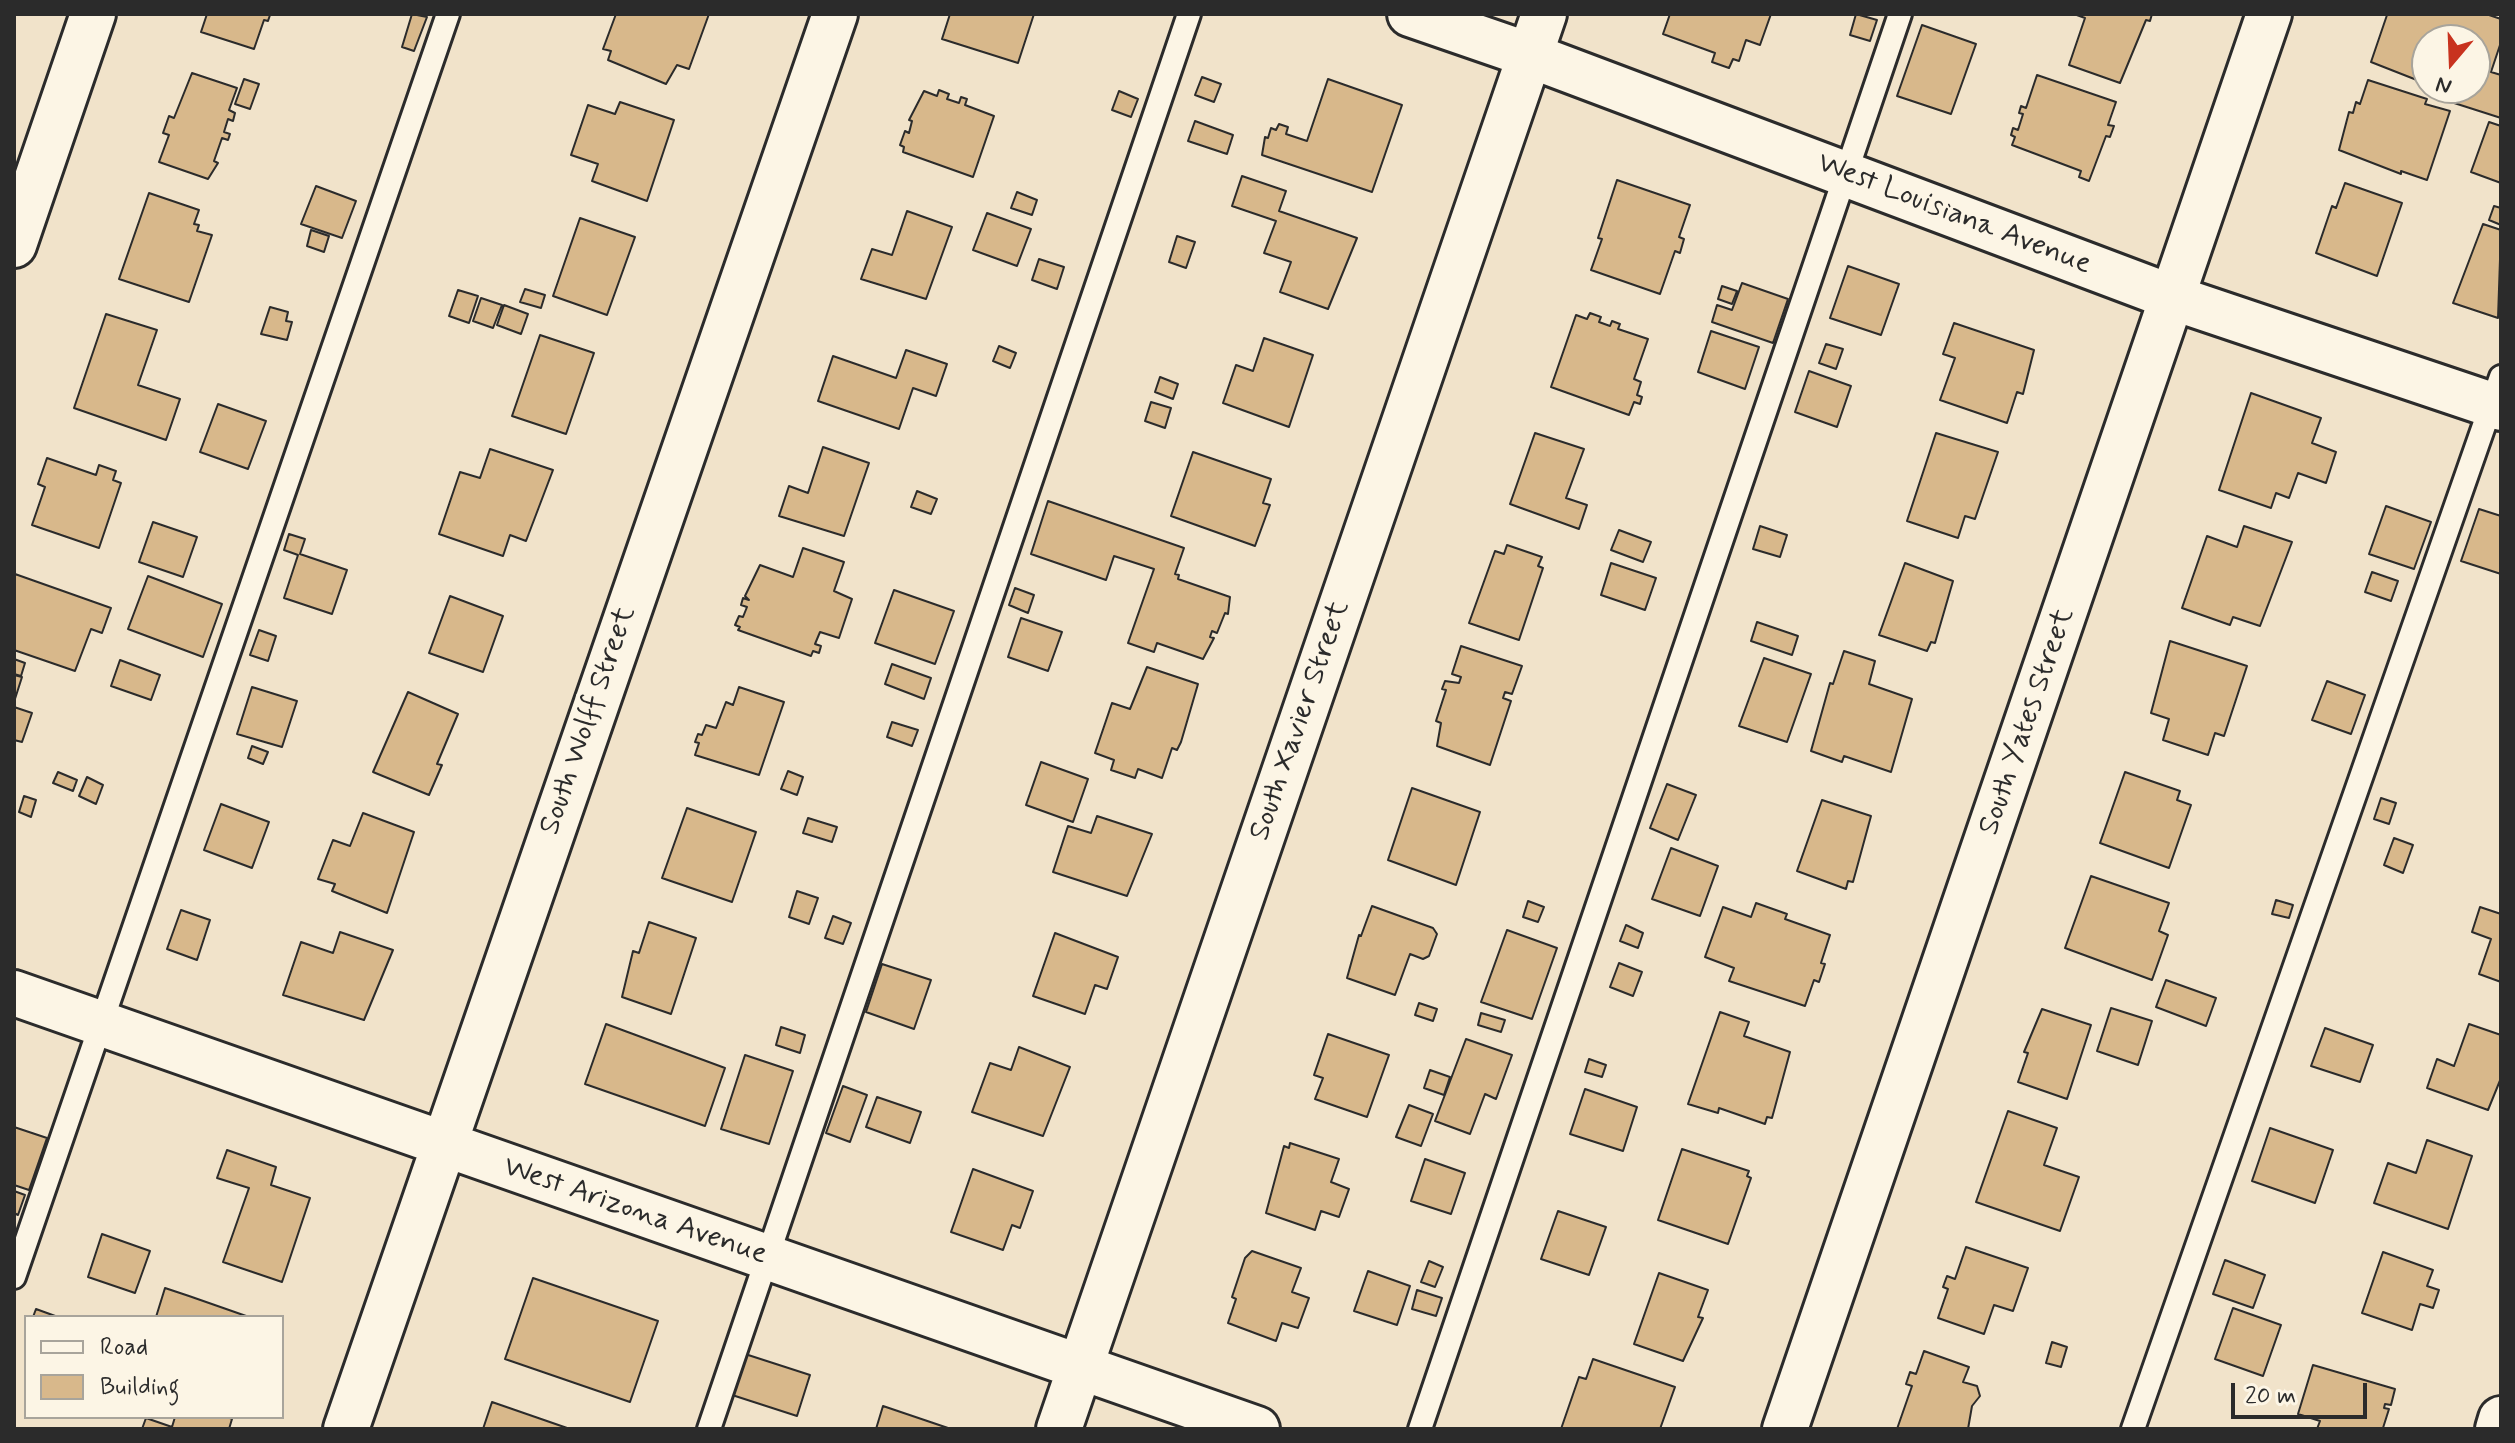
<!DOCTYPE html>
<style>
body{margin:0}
#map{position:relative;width:2515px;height:1443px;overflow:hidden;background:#f1e3ca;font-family:Mynerve,sans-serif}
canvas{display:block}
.frame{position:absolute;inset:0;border:16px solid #2b2b2b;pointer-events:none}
.legend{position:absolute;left:24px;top:1315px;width:260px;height:104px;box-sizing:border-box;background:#fcf5e5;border:2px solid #a8a49b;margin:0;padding:10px 14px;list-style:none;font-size:24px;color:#2b2b2b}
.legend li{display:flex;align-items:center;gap:16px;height:40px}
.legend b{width:40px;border:2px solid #a8a49b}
.north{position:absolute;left:2411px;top:24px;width:80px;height:80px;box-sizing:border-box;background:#fcf5e5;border:2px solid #a8a49b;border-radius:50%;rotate:199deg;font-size:22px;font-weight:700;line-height:32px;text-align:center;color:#2b2b2b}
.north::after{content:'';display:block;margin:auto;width:28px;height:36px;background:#c8321e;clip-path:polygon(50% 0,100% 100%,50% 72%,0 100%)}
.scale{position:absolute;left:2231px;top:1383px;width:136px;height:36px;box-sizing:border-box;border:4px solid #2b2b2b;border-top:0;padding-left:10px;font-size:24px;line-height:28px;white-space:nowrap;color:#2b2b2b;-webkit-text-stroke:6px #fcf5e5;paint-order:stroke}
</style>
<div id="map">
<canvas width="2515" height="1443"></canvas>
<div class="frame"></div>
<ul class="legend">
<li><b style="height:10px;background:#fcf5e5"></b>Road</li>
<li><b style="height:22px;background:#d8b88b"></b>Building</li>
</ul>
<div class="north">N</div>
<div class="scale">20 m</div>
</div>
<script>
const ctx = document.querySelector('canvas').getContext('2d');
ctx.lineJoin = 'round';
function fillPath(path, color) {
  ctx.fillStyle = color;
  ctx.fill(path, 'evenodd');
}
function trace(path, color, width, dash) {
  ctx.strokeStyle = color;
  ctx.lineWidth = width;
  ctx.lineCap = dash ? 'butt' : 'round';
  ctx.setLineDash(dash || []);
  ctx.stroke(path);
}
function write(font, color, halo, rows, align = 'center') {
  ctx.font = font + ' Mynerve,sans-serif';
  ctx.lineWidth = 8;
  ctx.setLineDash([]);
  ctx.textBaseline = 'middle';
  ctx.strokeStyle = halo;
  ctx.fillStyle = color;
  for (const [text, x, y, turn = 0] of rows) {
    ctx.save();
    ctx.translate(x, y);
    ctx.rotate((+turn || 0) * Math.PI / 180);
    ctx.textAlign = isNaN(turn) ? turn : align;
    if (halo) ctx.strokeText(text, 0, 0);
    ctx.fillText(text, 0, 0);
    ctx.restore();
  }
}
const building = new Path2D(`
 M207,14H268L270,15L268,21L264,20L254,49L201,32Z
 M412,14L427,17L414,51L402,47Z
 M616,14H709L689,69L677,65L666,84L608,60L611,51L603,49Z
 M950,14H1034L1018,63L942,39Z
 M1771,14L1760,45L1746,40L1739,61L1733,59L1729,68L1712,62L1715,53L1663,34L1670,14Z
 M1856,14L1877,20L1870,41L1850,35Z
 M2074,14H2152L2150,21L2146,20L2120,83L2069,65L2085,18Z
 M2391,14H2486L2501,19V42L2491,72L2501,75V118L2451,102L2454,93L2440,88H2475V40H2427V84L2371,62L2387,15Z
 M1922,25L1976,44L1951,114L1897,96Z
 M192,73L237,88L229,110L235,113L233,121L228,119L224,132L230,134L228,140L222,138L214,161L218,163L208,179L159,162L169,135L163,133L169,116L174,118Z
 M2037,75L2116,102L2108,125L2114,126L2110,137L2106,136L2089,181L2079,177L2081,171L2012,145L2015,137L2011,135L2013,128L2018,130L2023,114L2019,113L2021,106L2026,108Z
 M1202,77L1221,84L1214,102L1195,95Z
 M244,79L259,84L250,109L235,104Z
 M1328,79L1402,105L1372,192L1262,155L1265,137L1268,138L1271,128L1276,130L1279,124L1288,127L1286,134L1307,141Z
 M2368,80L2427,99L2425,104L2450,111L2427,180L2401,171V174L2339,150L2349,112L2353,113L2356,102L2360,104Z
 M939,90L949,94L947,99L959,103L961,97L967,99L965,105L994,116L973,177L903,152L904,147L900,145L905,131L909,133L912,121L909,120L924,91L937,96Z
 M1119,91L1138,99L1131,117L1112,110Z
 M620,102L674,120L647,201L592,181L598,164L571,155L588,105L615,114Z
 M1195,121L1233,135L1227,154L1188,141Z
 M2489,122L2501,126V183L2471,172Z
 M1242,176L1286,191L1279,211L1357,238L1328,309L1280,292L1291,262L1264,253L1276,221L1232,206Z
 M1617,180L1690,205L1679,237L1684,239L1680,253L1675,251L1660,294L1591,270L1602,239L1598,238Z
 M2345,183L2402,203L2377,276L2316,253L2332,206L2336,208Z
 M316,186L356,201L342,238L301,224Z
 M1017,192L1037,200L1032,215L1011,208Z
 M149,193L199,210L194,224L199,225L197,231L212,235L189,302L119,279Z
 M2494,206L2501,208V225L2489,220Z
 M907,211L952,227L926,299L861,279L872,249L892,255Z
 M987,213L1031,229L1017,266L973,250Z
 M580,218L635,237L607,315L553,296Z
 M2483,224L2501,230L2498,318L2453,303Z
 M311,230L329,236L324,252L307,246Z
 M1177,236L1195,242L1186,268L1169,262Z
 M1039,259L1064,267L1057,289L1032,280Z
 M1848,266L1899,284L1881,335L1830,318Z
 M1742,283L1788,299L1773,343L1712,322L1717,305L1732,310Z
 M1722,286L1737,291L1732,304L1718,299Z
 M525,289L545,295L541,308L520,302Z
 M458,290L478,296L469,323L449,316Z
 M481,298L502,305L493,328L473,321Z
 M504,305L528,314L521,334L497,325Z
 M270,307L288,312L286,321L292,322L287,340L261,334Z
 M1590,313L1601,317L1599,322L1610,326L1612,321L1620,324L1618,329L1648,339L1634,379L1641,382L1637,395L1642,397L1640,404L1634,402L1629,415L1551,387L1576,315L1587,319Z
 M106,314L157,330L138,385L180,399L166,440L74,408Z
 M1954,323L2034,350L2023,394L2017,392L2007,423L1940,400L1955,358L1943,354Z
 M1711,331L1759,347L1745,389L1698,372Z
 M540,335L594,353L566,434L512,416Z
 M1264,338L1313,355L1289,427L1223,403L1236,365L1253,371Z
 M1826,344L1843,349L1836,369L1819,363Z
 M999,346L1016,353L1010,368L993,361Z
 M906,350L947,364L936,396L913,388L899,429L818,401L833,356L896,378Z
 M1809,371L1851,386L1837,427L1795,412Z
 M1160,377L1178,384L1173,399L1155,392Z
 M2251,393L2321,418L2312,443L2336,452L2326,483L2298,473L2289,498L2276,493L2271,508L2219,490Z
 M1151,402L1171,408L1165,428L1145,421Z
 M218,404L266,421L248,469L200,452Z
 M1535,433L1584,449L1566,498L1587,505L1579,529L1510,504Z
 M1936,433L1998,452L1975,519L1965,516L1958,538L1907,521Z
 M823,447L869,463L844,536L779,516L789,486L808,493Z
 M490,449L553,470L526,541L510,535L503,556L439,534L460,472L480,478Z
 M1193,452L1271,479L1263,503L1270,505L1255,546L1171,516Z
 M47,458L96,475L99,465L116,471L113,480L121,483L99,548L32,525L45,487L38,484Z
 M917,491L937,499L931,514L911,507Z
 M1048,501L1184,548L1175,574L1179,575L1178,579L1230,597L1228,614L1225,613L1217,633L1212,631L1210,637L1214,638L1203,659L1157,643L1154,652L1128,643L1154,569L1114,556L1106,580L1031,554Z
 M2386,506L2431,522L2414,569L2369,554Z
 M2479,509L2501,516V574L2461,561Z
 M153,522L197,537L183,577L139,562Z
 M1760,526L1787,535L1780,557L1753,549Z
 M2244,526L2292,542L2260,626L2233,617L2230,625L2182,608L2207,536L2237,547Z
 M1619,530L1651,542L1643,562L1611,550Z
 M289,534L305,539L300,554L347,570L332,614L284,598L298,555L284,550Z
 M1507,545L1542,557L1538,566L1543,568L1519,640L1469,623L1495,551L1504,554Z
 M803,548L844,562L834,591L852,599L839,638L820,632L815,644L821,646L819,653L813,651L811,656L738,630L740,627L735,625L739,616L743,617L747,607L741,605L743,598L749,600L745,596L760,565L793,577Z
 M1611,563L1656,578L1645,610L1601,595Z
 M1905,563L1953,581L1935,643L1931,642L1927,651L1879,635Z
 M2372,572L2398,581L2391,601L2365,592Z
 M15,574L111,608L102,633L91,629L75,671L14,650Z
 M148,576L222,604L203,657L128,629Z
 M1015,588L1034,595L1028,613L1009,605Z
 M894,590L954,611L935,664L875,643Z
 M450,596L503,616L483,672L429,653Z
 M1021,618L1062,632L1048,671L1008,657Z
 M1757,622L1798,636L1792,655L1751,641Z
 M259,630L276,636L268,661L250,655Z
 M2170,641L2247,666L2224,736L2215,733L2208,755L2163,740L2169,719L2151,713Z
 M1461,646L1522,666L1512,694L1505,692L1503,698L1511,701L1490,765L1437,746L1441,723L1436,721L1446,690L1442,689L1445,681L1459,683L1461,677L1452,674Z
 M1844,651L1875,661L1869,684L1912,699L1891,772L1844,756L1842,762L1811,751L1830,683L1833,684Z
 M1764,658L1811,674L1787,742L1739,726Z
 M14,659L25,663L21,676L14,674Z
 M120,660L160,675L151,700L111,686Z
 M892,664L931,678L924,699L885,684Z
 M1147,667L1198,684L1181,742L1177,750L1172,748L1162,778L1138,769L1135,778L1111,770L1114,760L1095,753L1112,703L1130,709Z
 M14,675L22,677L14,702Z
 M2327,681L2365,695L2351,734L2312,720Z
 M252,687L297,701L282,747L237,734Z
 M739,687L784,702L759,775L695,755L699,743L695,742L698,734L702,735L706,725L716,728L726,702L733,705Z
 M408,692L458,714L437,764L442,765L429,795L373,772Z
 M14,707L32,713L22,742L14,740Z
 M892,722L918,730L912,746L887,737Z
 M252,746L268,752L263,764L248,758Z
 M1041,762L1088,779L1073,822L1026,805Z
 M788,771L803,777L797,795L781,789Z
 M58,772L77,780L73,791L53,783Z
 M2125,772L2180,791L2177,800L2191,805L2169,868L2100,843Z
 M87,777L103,785L96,804L79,796Z
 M1667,784L1696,795L1678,840L1650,828Z
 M1412,788L1480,812L1456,885L1388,860Z
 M24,796L36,800L31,817L19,812Z
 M2381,798L2396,803L2389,824L2374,819Z
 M1822,800L1871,816L1853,882L1848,881L1846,889L1797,871Z
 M221,804L269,822L252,868L204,850Z
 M687,808L756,832L732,902L662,878Z
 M363,813L414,832L387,913L332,891L335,884L318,879L333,840L350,846Z
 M1097,816L1152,834L1127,896L1053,872L1068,826L1091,833Z
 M808,818L837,827L832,842L803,833Z
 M2394,838L2413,845L2403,873L2384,865Z
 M1671,848L1718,866L1700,916L1652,899Z
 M2091,876L2169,903L2159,931L2168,935L2152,980L2065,948Z
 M797,891L818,898L809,924L789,917Z
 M2276,900L2293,905L2289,918L2272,914Z
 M1528,901L1544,907L1538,922L1523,917Z
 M1756,903L1787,914L1785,919L1830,935L1821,963L1825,964L1819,982L1814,980L1805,1006L1729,981L1734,968L1705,957L1723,907L1751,917Z
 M1372,906L1433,928L1437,934L1429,956L1423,959L1410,954L1395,995L1347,978L1359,935L1361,936Z
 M2480,907L2501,914V982L2479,974L2491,939L2472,932Z
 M181,910L210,920L197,960L167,949Z
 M833,916L851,923L843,944L825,938Z
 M649,922L696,938L671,1014L622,997L633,951L639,953Z
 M1626,925L1643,933L1638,948L1620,941Z
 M1507,930L1557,948L1532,1019L1481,1002Z
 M340,932L393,950L364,1020L283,995L301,942L333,953Z
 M1055,933L1118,957L1107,989L1095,985L1085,1014L1033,996Z
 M1619,963L1642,972L1633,996L1610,987Z
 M882,964L931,980L914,1029L866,1012Z
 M2166,980L2216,998L2206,1026L2156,1007Z
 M1419,1003L1437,1009L1433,1021L1415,1015Z
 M2111,1008L2152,1021L2138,1065L2097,1051Z
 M2042,1009L2091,1025L2067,1099L2018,1082L2028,1053L2024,1052Z
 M1720,1012L1749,1022L1744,1036L1790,1052L1772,1118L1767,1117L1765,1124L1719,1108L1718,1113L1688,1104Z
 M1481,1013L1505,1020L1501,1032L1478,1025Z
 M606,1024L725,1068L705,1126L585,1084Z
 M2469,1024L2501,1035V1078L2488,1110L2427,1088L2437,1059L2454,1066Z
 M781,1027L805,1035L800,1053L776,1045Z
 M2325,1028L2373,1045L2360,1082L2311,1066Z
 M1328,1034L1389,1055L1367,1117L1315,1099L1323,1078L1314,1075Z
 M1466,1039L1512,1055L1496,1099L1485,1094L1470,1134L1435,1121Z
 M1019,1047L1070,1067L1043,1136L972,1112L990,1063L1011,1070Z
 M745,1055L793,1071L769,1144L721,1129Z
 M1589,1059L1606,1065L1602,1077L1585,1072Z
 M1430,1070L1450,1077L1444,1095L1424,1088Z
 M843,1086L867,1095L850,1142L826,1133Z
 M1585,1089L1637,1107L1623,1151L1570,1134Z
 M877,1097L921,1112L910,1143L866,1127Z
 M1409,1105L1433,1114L1421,1146L1396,1137Z
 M2008,1111L2057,1128L2044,1165L2079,1177L2060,1231L1976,1202Z
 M14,1127L47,1138L29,1190L14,1185Z
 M2270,1128L2333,1150L2315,1203L2252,1181Z
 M2427,1140L2472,1156L2448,1229L2374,1203L2388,1163L2416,1173Z
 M1290,1143L1339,1159L1331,1182L1349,1189L1339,1217L1321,1211L1315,1230L1266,1213L1284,1146L1289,1148Z
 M1682,1149L1749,1171L1747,1176L1751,1178L1728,1244L1658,1220Z
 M227,1150L276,1167L271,1185L310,1198L282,1282L223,1262L249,1188L217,1178Z
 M1425,1159L1465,1173L1451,1214L1411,1201Z
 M973,1169L1033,1191L1020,1228L1012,1225L1003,1250L951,1232Z
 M14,1191L25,1195L18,1215L14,1213Z
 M1558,1211L1606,1227L1589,1275L1541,1259Z
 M102,1234L150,1251L135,1293L88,1277Z
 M1966,1247L2028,1268L2013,1311L1994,1305L1984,1334L1938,1318L1948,1289L1943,1287L1947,1276L1955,1279Z
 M1252,1251L1301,1268L1292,1292L1309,1298L1298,1328L1282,1323L1276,1341L1228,1323L1236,1299L1232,1297L1245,1258Z
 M2383,1252L2433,1270L2427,1286L2439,1290L2433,1308L2420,1304L2412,1330L2362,1313Z
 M2225,1260L2265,1275L2253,1308L2213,1294Z
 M1429,1261L1443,1267L1435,1287L1421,1282Z
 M1368,1271L1410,1286L1397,1325L1354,1311Z
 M1659,1273L1708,1290L1698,1317L1703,1318L1683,1361L1634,1344Z
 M533,1278L658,1321L630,1402L505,1359Z
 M165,1288L189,1296L249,1317H156Z
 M1417,1290L1442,1298L1436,1316L1412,1309Z
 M2233,1308L2281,1325L2263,1376L2215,1359Z
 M36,1309L58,1317H33Z
 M2052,1342L2067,1347L2061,1367L2046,1363Z
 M1924,1351L1969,1367L1963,1382L1977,1386L1980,1396L1972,1406L1968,1429H1897L1912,1386L1906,1384L1910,1372L1916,1374Z
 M742,1353L810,1375L797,1416L729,1394Z
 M1593,1359L1675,1387L1660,1429H1561L1579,1377L1586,1379Z
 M2313,1365L2395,1389L2391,1405L2385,1404L2384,1408L2389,1409L2383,1428L2317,1429L2320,1421L2298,1414Z
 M492,1402L570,1429H483Z
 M883,1406L948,1428V1429H876Z
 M175,1417H228L232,1419L229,1429H142L146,1418L172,1427Z`);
const service = new Path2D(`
 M14,1277L448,14
 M709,1429L1189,14
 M1420,1429L1900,14
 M2133,1429L2501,377`);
const minor = new Path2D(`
 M14,245L93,14
 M14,993L1257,1429
 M346,1429L835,14
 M1059,1429L1544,14
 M1785,1429L2269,14
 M2498,1429L2501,1419`);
const tertiary = new Path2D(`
 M1410,14L1529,55L2174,298L2501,408`);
const streetNames = [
 ["West Louisiana Avenue",1954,215,21],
 ["South Wolff Street",589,721,-71],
 ["South Xavier Street",1301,721,-71],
 ["South Yates Street",2028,722,-71],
 ["West Arizona Avenue",635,1212,19]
];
fillPath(building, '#d8b88b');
trace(building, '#2b2b2b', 2);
trace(service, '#2b2b2b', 28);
trace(minor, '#2b2b2b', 50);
trace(tertiary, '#2b2b2b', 50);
trace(service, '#fcf5e5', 22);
trace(minor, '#fcf5e5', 44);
trace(tertiary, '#fcf5e5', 44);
write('30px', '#2b2b2b', '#fcf5e5', streetNames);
</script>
